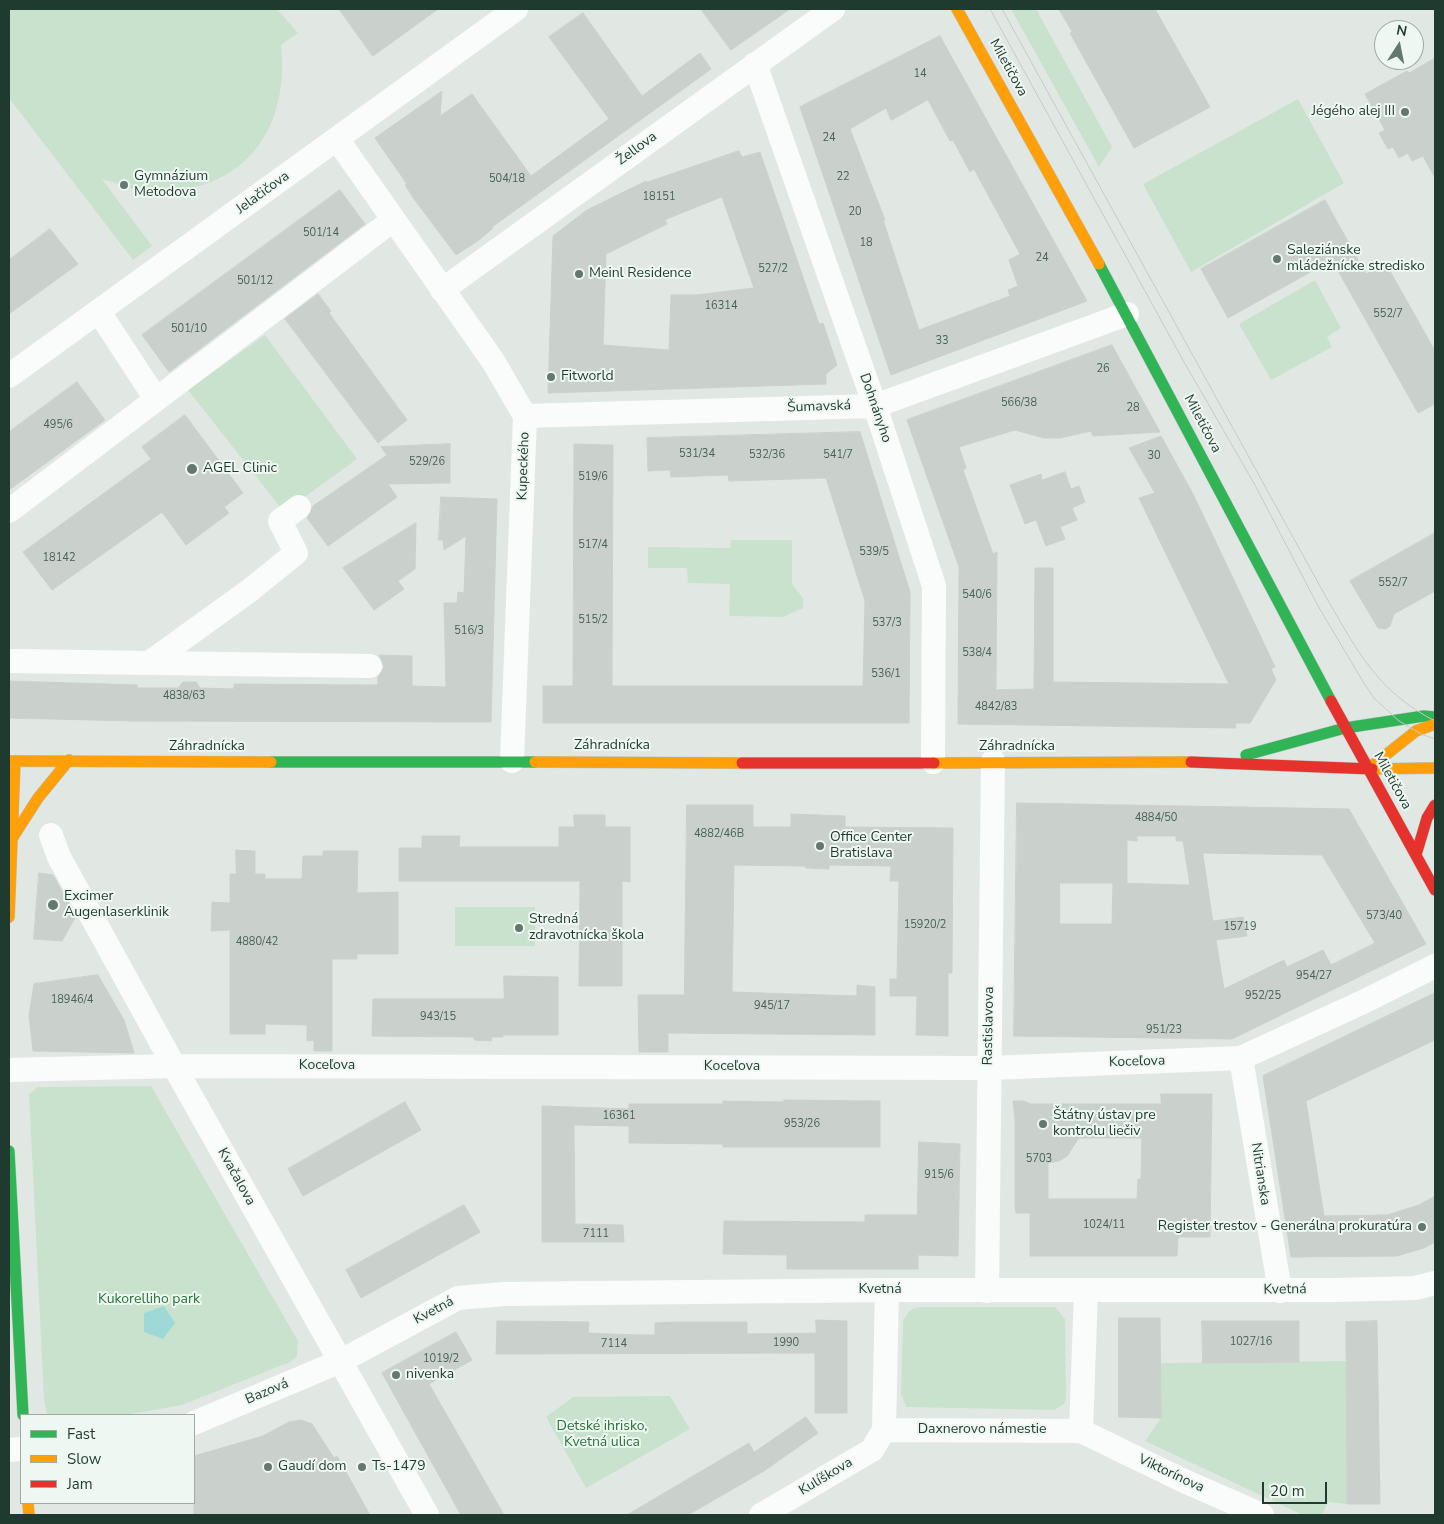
<!DOCTYPE html>
<meta charset="utf-8">
<style>
body{margin:0}
#map{position:relative;width:1444px;height:1524px;overflow:hidden;background:#e1e8e4;font-family:"Nunito Sans",sans-serif}
canvas{display:block}
.frame{position:absolute;inset:0;border:10px solid #1f3b2f;pointer-events:none}
.legend{position:absolute;left:20px;top:1414px;width:175px;height:90px;box-sizing:border-box;background:#eff7f2;border:1px solid #9caca4;margin:0;padding:6px 9px;list-style:none;font-size:15px;color:#1f3b2f}
.legend li{display:flex;align-items:center;gap:10px;height:25px}
.legend b{width:25px;border:1px solid #9caca4}
.north{position:absolute;left:1374px;top:20px;width:50px;height:50px;box-sizing:border-box;background:#eff7f2;border:1px solid #9caca4;border-radius:50%;rotate:11deg;font-size:14px;font-weight:700;line-height:20px;text-align:center;color:#1f3b2f}
.north::after{content:'';display:block;margin:auto;width:18px;height:22px;background:#63786e;clip-path:polygon(50% 0,100% 100%,50% 72%,0 100%)}
.scale{position:absolute;left:1262px;top:1482px;width:65px;height:22px;box-sizing:border-box;border:2px solid #1f3b2f;border-top:0;padding-left:6px;font-size:15px;line-height:18px;white-space:nowrap;color:#1f3b2f;-webkit-text-stroke:4px #eff7f2;paint-order:stroke}
</style>
<div id="map">
<canvas width="1444" height="1524"></canvas>
<div class="frame"></div>
<ul class="legend">
<li><b style="height:6px;background:#30b455"></b>Fast</li>
<li><b style="height:6px;background:#ff9f0a"></b>Slow</li>
<li><b style="height:6px;background:#e5322d"></b>Jam</li>
</ul>
<div class="north">N</div>
<div class="scale">20 m</div>
</div>
<script>
const ctx = document.querySelector('canvas').getContext('2d');
ctx.lineJoin = 'round';
function fillPath(path, color) {
  ctx.fillStyle = color;
  ctx.fill(path, 'evenodd');
}
function trace(path, color, width, dash) {
  ctx.strokeStyle = color;
  ctx.lineWidth = width;
  ctx.lineCap = dash ? 'butt' : 'round';
  ctx.setLineDash(dash || []);
  ctx.stroke(path);
}
function write(font, color, halo, rows, align = 'center') {
  ctx.font = font + ' "Nunito Sans",sans-serif';
  ctx.lineWidth = 4;
  ctx.setLineDash([]);
  ctx.textBaseline = 'middle';
  ctx.strokeStyle = halo;
  ctx.fillStyle = color;
  for (const [text, x, y, turn = 0] of rows) {
    ctx.save();
    ctx.translate(x, y);
    ctx.rotate((+turn || 0) * Math.PI / 180);
    ctx.textAlign = isNaN(turn) ? turn : align;
    if (halo) ctx.strokeText(text, 0, 0);
    ctx.fillText(text, 0, 0);
    ctx.restore();
  }
}
const green = new Path2D(`
 M9,9H277L298,33L281,45C290,129 245,191 157,192C137,192 120,184 102,179L152,246L133,260L9,98Z
 M1011,9H1036L1112,147L1099,167Z
 M1298,99L1344,183L1191,272L1143,184Z
 M1315,280L1341,328L1327,337L1332,347L1271,380L1239,324Z
 M265,335L357,459L284,512L188,390Z
 M731,540H792V584L803,598V608L783,617L729,616L730,584L688,583L687,568H648V547L730,548Z
 M455,907H535V946H455Z
 M151,1086L298,1341L297,1356L290,1362L182,1405L125,1415H47L44,1399L29,1094L38,1087Z
 M919,1307H1055L1065,1319L1066,1398L1064,1404L1054,1410L906,1407L901,1394L903,1321L909,1311Z
 M1346,1361L1347,1504L1328,1502L1322,1515H1303L1145,1441L1161,1418L1160,1363Z
 M670,1396L690,1429L586,1488L546,1417L573,1397Z`);
const water = new Path2D(`
 M164,1306L175,1323L163,1339L144,1332V1313Z`);
const building = new Path2D(`
 M339,9H438L373,56Z
 M701,9H790L731,50Z
 M1059,9H1155L1210,107L1134,148L1070,33L1072,32Z
 M583,13L642,96L700,53L711,69L492,227L493,228L479,240L456,255L414,199L405,185L407,184L375,138L442,91L440,116L472,94L531,176L609,119L549,37Z
 M940,36L1087,301L891,375L800,107ZM928,100L950,141L953,140L970,172L974,169L1020,254L1009,260L1018,286L1008,290L1010,296L919,330L883,220H885L850,129L886,108L891,120Z
 M1435,58V178L1423,156L1412,161L1408,153L1399,158L1393,147L1388,149L1379,133L1385,130L1365,94L1407,71L1409,73Z
 M739,151L742,157L760,152L819,324L823,323L837,365L826,374V384L548,393L553,236L587,210L646,181L647,182ZM722,197L754,288L696,295H671L669,350L603,345L606,254L667,224L665,220Z
 M340,190L365,224L169,372L142,335Z
 M1325,200L1366,274L1386,264L1435,351V404L1418,413L1332,260L1228,318L1201,269Z
 M50,229L78,264L9,314V260Z
 M318,294L331,311L329,313L407,420L378,443L285,319Z
 M1112,345L1160,432L1093,436L1091,431L1060,438H1044L1015,430L959,447L966,468L963,470L993,554L997,552L996,690L1034,689L1035,568H1053V682L1229,684L1139,498L1155,493L1129,448L1161,436L1193,494L1269,654L1275,667L1271,669L1276,680L1250,723H1235L1236,728L958,724L959,567L907,420Z
 M77,382L105,420L9,490V432Z
 M185,415L243,493L224,507L229,513L186,545L162,512L52,590L23,552L151,459L142,447Z
 M860,432L910,592L909,723H543V686H573L574,444L613,445L612,686H863L865,601L826,478L729,481L728,475L671,477L670,470L648,471L647,438Z
 M450,444V483L388,484L397,497L328,546L307,518L313,506L387,455L381,447Z
 M1065,472L1071,489L1079,486L1085,502L1072,508L1077,520L1060,527L1065,539L1046,546L1036,520L1025,524L1010,485L1041,474L1042,480Z
 M441,497L497,499L491,722L133,721L9,718V681L137,685V688H178L183,682H196L200,688L234,689V684L378,685V677L384,667L379,655L412,656V686L446,687L444,603H457L458,592L464,593L466,536L444,550L443,540H439Z
 M416,523L415,569L398,581L404,589L374,610L343,568Z
 M1435,533V591L1394,614L1390,626L1386,629L1378,628L1350,581Z
 M1017,803L1349,809L1426,944L1232,1039L1014,1036ZM1137,836H1176V841H1183L1190,885L1113,883L1127,884V840L1137,841ZM1203,853L1322,855L1375,943L1331,965L1323,950L1287,967L1284,960L1224,989L1216,940L1247,936L1243,917L1213,921ZM1060,883H1113L1112,924H1060Z
 M687,805H753V827H791V814L845,816V827L953,828L952,973H948V1036L916,1035L917,996H890V979H897L899,881H890L891,866L829,865V869L806,868L805,866L734,865L732,992L857,996V985L875,987V1035L668,1033V1052H639L638,995H684Z
 M574,815H605V827H630V882L622,881V986H579L580,881H399V848H422V836H460L459,847H559V827H574Z
 M236,850L255,851V874H265V879H302L303,856H323V851H358L357,893L398,892V954H357V959H332V1051H314V1040L307,1041V1025L265,1024V1034H230V930L211,931L212,902L230,903V874H236Z
 M39,873L53,875L76,916L62,941L34,939Z
 M98,975L124,1020L134,1053L33,1051L29,1016L34,984Z
 M504,976L558,977V1035H503V1037H492L491,1041L474,1040V1037L372,1036L373,999H504Z
 M1435,993V1040L1306,1101L1324,1216L1387,1215L1419,1205L1435,1196V1242L1424,1248L1397,1256L1291,1257L1263,1076Z
 M1161,1094H1212L1210,1237H1178L1177,1256H1030V1213H1016L1015,1206V1120L1013,1101H1024L1031,1104H1161ZM1079,1138H1142L1141,1179H1138L1137,1199H1048V1163L1059,1161L1067,1156Z
 M784,1100L880,1101V1147H723V1144L629,1143V1126L574,1125L575,1224L623,1225L624,1242H542V1106L629,1109V1104H723V1101L784,1102Z
 M405,1102L421,1130L303,1196L288,1169Z
 M919,1142L960,1144L958,1256L918,1255V1269H787V1255L723,1254L724,1221L865,1222V1215H917Z
 M464,1205L480,1232L361,1298L346,1270Z
 M1119,1318H1160L1161,1418L1119,1417Z
 M816,1320L847,1321V1413H815V1353L496,1354L497,1321L589,1322L588,1333L637,1335H655V1323L675,1322H747V1334L816,1333Z
 M1202,1321H1299V1362L1203,1363Z
 M1377,1321L1380,1504H1347L1346,1322Z
 M456,1332L472,1360L429,1384L504,1515H461L382,1373Z
 M806,1417L818,1433L764,1471L688,1515H627L749,1443L754,1452Z
 M301,1420L312,1424L334,1458L337,1456L370,1515H194V1456L263,1436L289,1422Z`);
const street = new Path2D(`
 M755,64L875,406L934,586L933,762
 M337,139L493,361L525,416L512,761
 M442,290L833,9
 M99,312L156,399
 M9,376L516,9
 M525,416L875,406L1127,314
 M9,511L393,220
 M9,661L370,666
 M149,663L249,591L296,553L280,521L299,507
 M51,835L59,857L174,1066L427,1515
 M1241,1058L1280,1291
 M9,1070L174,1066L989,1068L1241,1058L1363,1002L1435,966
 M987,1291L993,761
 M194,1423L341,1361L458,1298L504,1294L887,1290H1335L1415,1288L1435,1283
 M884,1430L1081,1431L1184,1481L1262,1515
 M1081,1431L1086,1291
 M9,1450L21,1449
 M761,1515L872,1450L884,1430L887,1290`);
const fast = new Path2D(`
 M1099,264L1331,701
 M1246,755L1345,728L1424,716L1435,717
 M271,762H535
 M9,1151L23,1415`);
const slow = new Path2D(`
 M957,9L1099,264
 M9,761L271,762
 M535,762L742,763
 M934,763L1191,762
 M1368,769L1416,731L1435,724
 M1372,769L1435,768
 M13,837L38,798L69,760
 M9,917L15,761
 M28,1503L29,1515`);
const jam = new Path2D(`
 M1331,701L1435,890
 M1191,762L1372,769
 M742,763H934
 M1416,855L1427,818L1435,805`);
const tram = new Path2D(`
 M990,9L1184,362L1255,485L1318,606L1362,680L1374,698L1399,721L1421,734L1435,739
 M1002,9L1326,597C1358,652 1377,691 1435,721`);
const markers = [
 [1405,112,5,"#63786e"],
 [124,185,5,"#63786e"],
 [1277,259,5,"#63786e"],
 [579,274,5,"#63786e"],
 [551,377,5,"#63786e"],
 [192,469,6,"#63786e"],
 [820,846,5,"#63786e"],
 [53,905,6,"#63786e"],
 [519,928,5,"#63786e"],
 [1043,1124,5,"#63786e"],
 [1422,1227,5,"#63786e"],
 [396,1375,5,"#63786e"],
 [268,1467,5,"#63786e"],
 [362,1467,5,"#63786e"]
];
const numberNames = [
 ["14",920,74],
 ["24",829,138],
 ["22",843,177],
 ["504/18",507,179],
 ["18151",659,197],
 ["20",855,212],
 ["501/14",321,233],
 ["18",866,243],
 ["24",1042,258],
 ["527/2",773,269],
 ["501/12",255,281],
 ["16314",721,306],
 ["552/7",1388,314],
 ["501/10",189,329],
 ["33",942,341],
 ["26",1103,369],
 ["566/38",1019,403],
 ["28",1133,408],
 ["495/6",58,425],
 ["531/34",697,454],
 ["532/36",767,455],
 ["541/7",838,455],
 ["30",1154,456],
 ["529/26",427,462],
 ["519/6",593,477],
 ["517/4",593,545],
 ["539/5",874,552],
 ["18142",59,558],
 ["552/7",1393,583],
 ["540/6",977,595],
 ["515/2",593,620],
 ["537/3",887,623],
 ["516/3",469,631],
 ["538/4",977,653],
 ["536/1",886,674],
 ["4838/63",184,696],
 ["4842/83",996,707],
 ["4884/50",1156,818],
 ["4882/46B",719,834],
 ["573/40",1384,916],
 ["15920/2",925,925],
 ["15719",1240,927],
 ["4880/42",257,942],
 ["954/27",1314,976],
 ["952/25",1263,996],
 ["18946/4",72,1000],
 ["945/17",772,1006],
 ["943/15",438,1017],
 ["951/23",1164,1030],
 ["16361",619,1116],
 ["953/26",802,1124],
 ["5703",1039,1159],
 ["915/6",939,1175],
 ["1024/11",1104,1225],
 ["7111",596,1234],
 ["1027/16",1251,1342],
 ["1990",786,1343],
 ["7114",614,1344],
 ["1019/2",441,1359]
];
const streetNames = [
 ["Miletičova",1008,68,61],
 ["Žellova",637,149,-36],
 ["Jelačičova",263,193,-36],
 ["Šumavská",819,407,-2],
 ["Dohnányho",875,408,71],
 ["Miletičova",1202,424,62],
 ["Kupeckého",524,466,-88],
 ["Záhradnícka",612,746],
 ["Záhradnícka",207,747],
 ["Záhradnícka",1017,747],
 ["Miletičova",1392,781,61],
 ["Rastislavova",989,1026,-89],
 ["Koceľova",1137,1062,-2],
 ["Koceľova",327,1066],
 ["Koceľova",732,1067],
 ["Nitrianska",1260,1174,81],
 ["Kvačalova",236,1177,61],
 ["Kvetná",880,1290],
 ["Kvetná",1285,1290,-1],
 ["Kvetná",434,1311,-28],
 ["Bazová",267,1392,-23],
 ["Daxnerovo námestie",982,1430],
 ["Viktorínova",1171,1474,25],
 ["Kulíškova",826,1477,-31]
];
const poiNames = [
 ["Jégého alej III",1395,112,"right"],
 ["Gymnázium",134,177],
 ["Metodova",134,193],
 ["Saleziánske",1287,251],
 ["mládežnícke stredisko",1287,267],
 ["Meinl Residence",589,274],
 ["Fitworld",561,377],
 ["AGEL Clinic",203,469],
 ["Office Center",830,838],
 ["Bratislava",830,854],
 ["Excimer",64,897],
 ["Augenlaserklinik",64,913],
 ["Stredná",529,920],
 ["zdravotnícka škola",529,936],
 ["Štátny ústav pre",1053,1116],
 ["kontrolu liečiv",1053,1132],
 ["Register trestov - Generálna prokuratúra",1412,1227,"right"],
 ["nivenka",406,1375],
 ["Gaudí dom",278,1467],
 ["Ts-1479",372,1467]
];
const parkNames = [
 ["Kukorelliho park",149,1300],
 ["Detské ihrisko,",602,1427],
 ["Kvetná ulica",602,1443]
];
fillPath(green, '#c9e2cd');
fillPath(water, '#9fd9d7');
fillPath(building, '#cad1cd');
trace(building, '#cad1cd', 1);
trace(fast, '#bac5bf', 12);
trace(slow, '#bac5bf', 12);
trace(jam, '#bac5bf', 12);
trace(street, '#fafcfb', 24);
trace(fast, '#30b455', 11);
trace(slow, '#ff9f0a', 11);
trace(jam, '#e5322d', 11);
trace(tram, '#c6cac8', 1);
for (const [x, y, r, color] of markers) {
  const dot = new Path2D();
  dot.arc(x, y, r, 0, 2 * Math.PI);
  ctx.fillStyle = color;
  ctx.fill(dot);
  trace(dot, '#eff7f2', 2);
}
write('11px', '#4a6157', null, numberNames);
write('14px', '#1f3b2f', '#eff7f2', streetNames);
write('14px', '#1f3b2f', '#eff7f2', poiNames, 'left');
write('14px', '#277438', '#eff7f2', parkNames);
</script>
